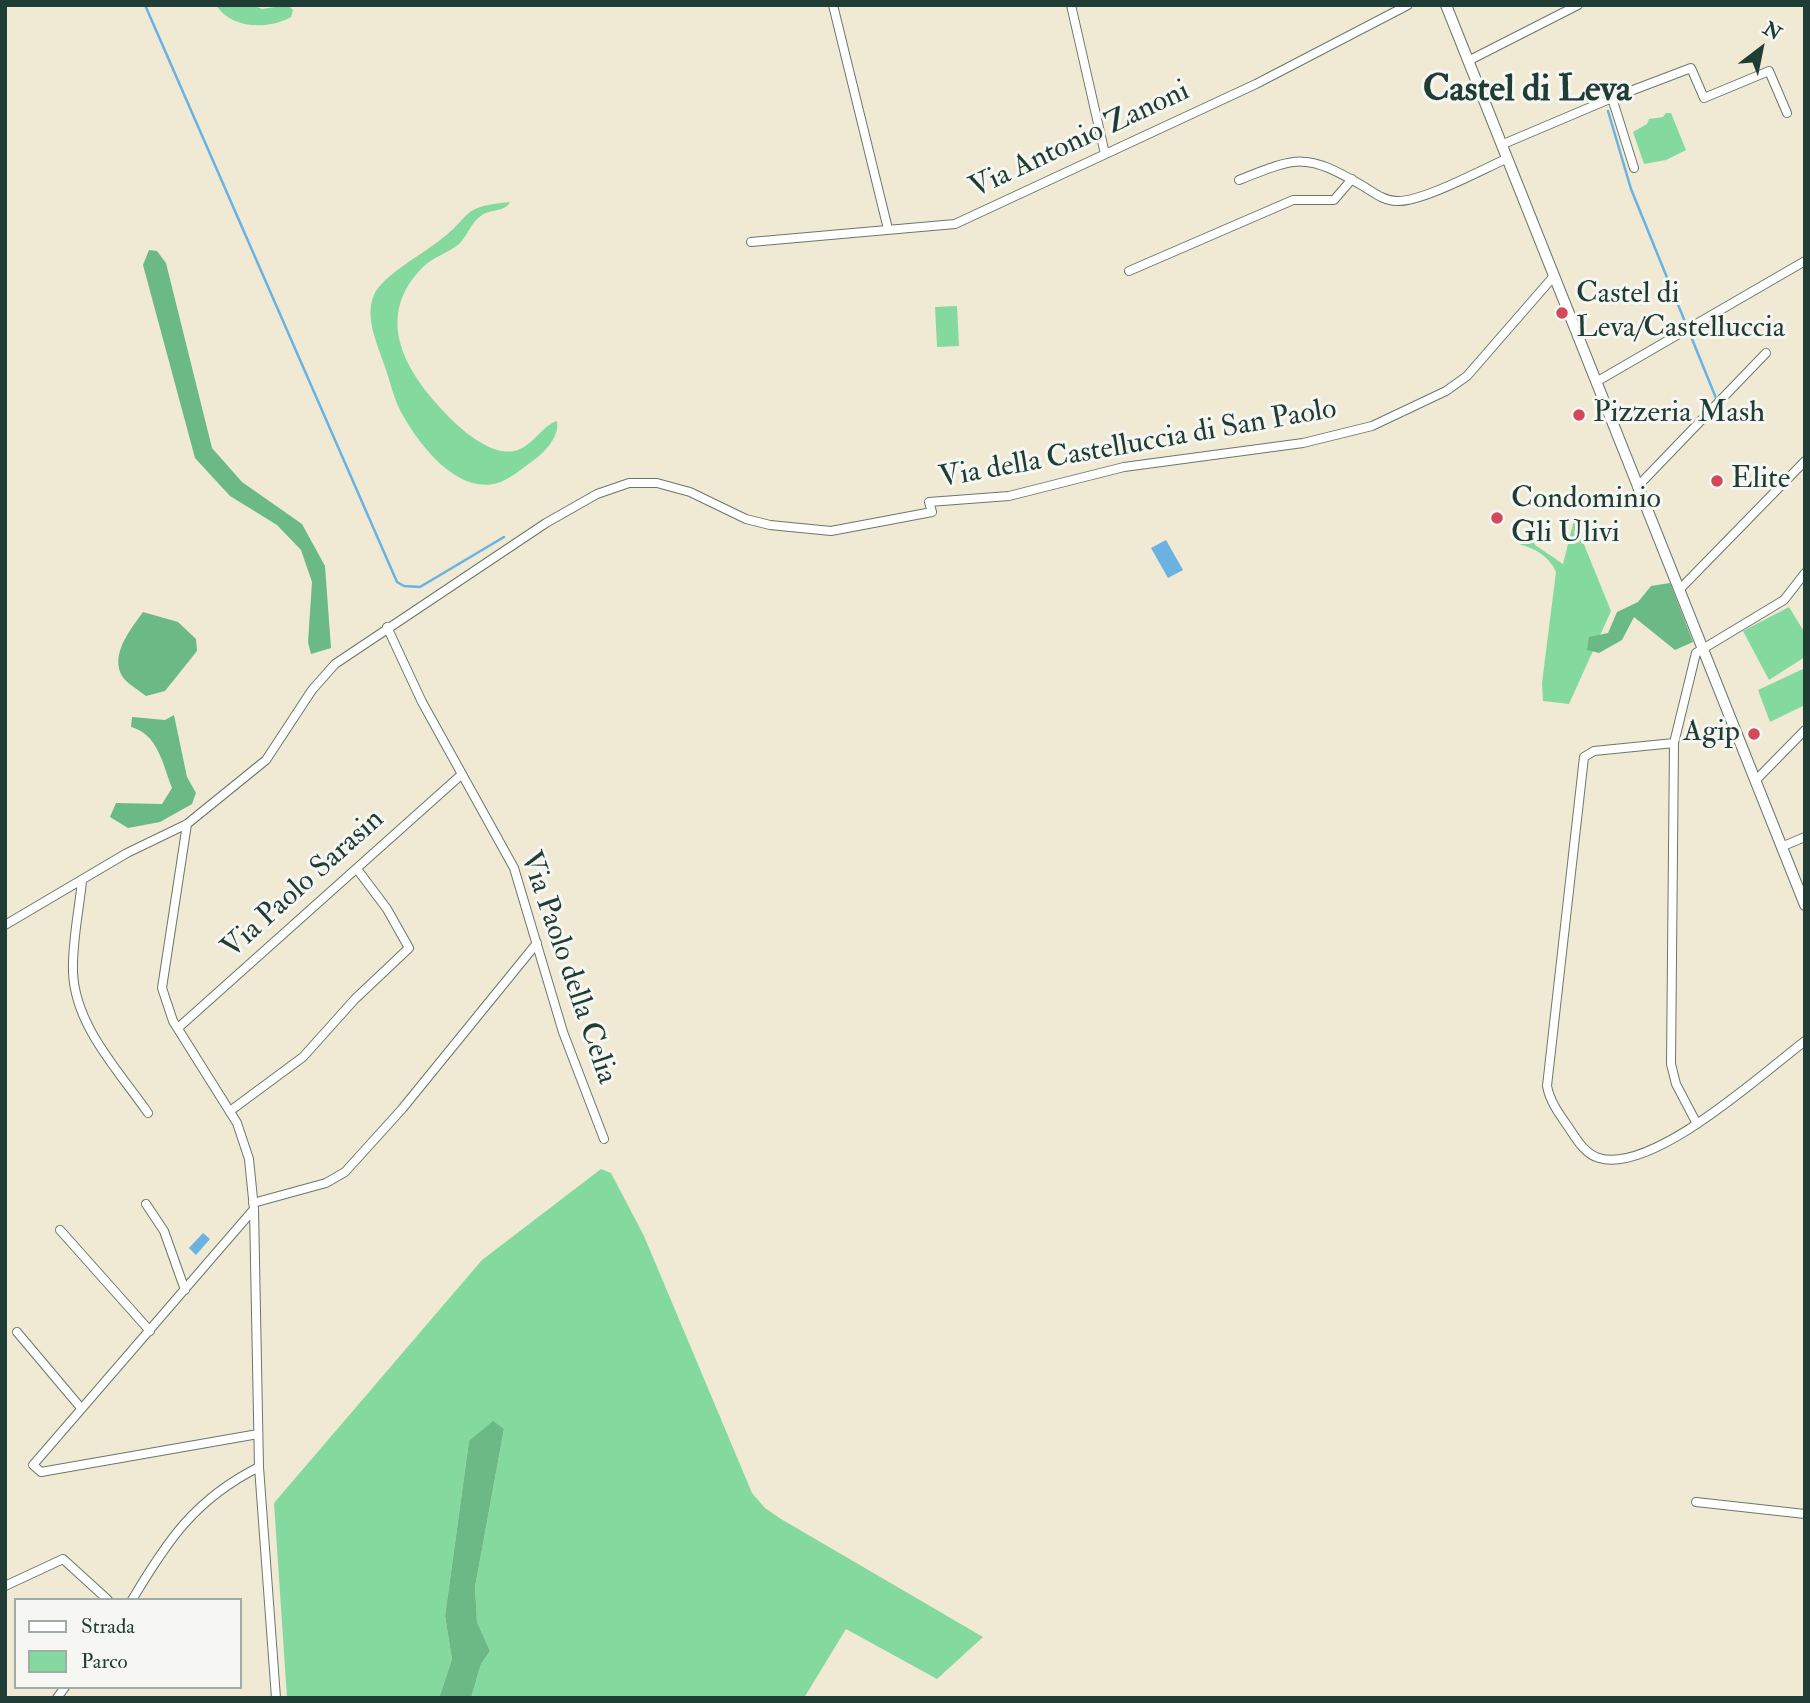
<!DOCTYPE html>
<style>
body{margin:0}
#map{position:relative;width:1810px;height:1703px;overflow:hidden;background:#f0e9d4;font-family:"IM FELL Double Pica",serif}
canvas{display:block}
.frame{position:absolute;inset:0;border:7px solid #1f3d34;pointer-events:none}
.legend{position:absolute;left:14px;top:1598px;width:228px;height:91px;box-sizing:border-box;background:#f6f6f2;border:2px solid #a0aca6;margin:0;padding:9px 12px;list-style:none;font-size:21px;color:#1f3d34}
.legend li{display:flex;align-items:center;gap:14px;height:35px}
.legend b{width:35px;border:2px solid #a0aca6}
.north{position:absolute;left:1726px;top:14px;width:70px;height:70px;-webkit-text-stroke:5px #f6f6f2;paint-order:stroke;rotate:32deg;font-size:19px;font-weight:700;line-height:28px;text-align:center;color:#1f3d34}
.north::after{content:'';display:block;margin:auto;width:24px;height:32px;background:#1f3d34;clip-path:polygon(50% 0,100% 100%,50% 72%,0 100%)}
</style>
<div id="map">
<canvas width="1810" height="1703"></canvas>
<div class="frame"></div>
<ul class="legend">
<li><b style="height:9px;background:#fff"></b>Strada</li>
<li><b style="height:19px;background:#84da9e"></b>Parco</li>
</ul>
<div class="north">N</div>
</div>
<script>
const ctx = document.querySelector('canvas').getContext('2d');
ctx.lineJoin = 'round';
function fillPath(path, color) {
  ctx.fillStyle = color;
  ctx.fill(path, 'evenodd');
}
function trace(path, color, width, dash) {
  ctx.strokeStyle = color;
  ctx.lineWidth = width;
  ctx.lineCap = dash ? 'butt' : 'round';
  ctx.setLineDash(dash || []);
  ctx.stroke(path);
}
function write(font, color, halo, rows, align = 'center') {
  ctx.font = font + ' "IM FELL Double Pica",serif';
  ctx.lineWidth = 6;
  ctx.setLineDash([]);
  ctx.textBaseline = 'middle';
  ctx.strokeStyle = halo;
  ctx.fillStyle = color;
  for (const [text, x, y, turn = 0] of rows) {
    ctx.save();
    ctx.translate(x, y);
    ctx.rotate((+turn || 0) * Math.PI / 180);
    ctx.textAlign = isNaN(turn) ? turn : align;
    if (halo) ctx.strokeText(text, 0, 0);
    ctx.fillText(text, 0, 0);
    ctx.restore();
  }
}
const green = new Path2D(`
 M216,5H252L262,9L288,5L293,10L291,17C268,30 231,29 216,5Z
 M1666,113H1671L1686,150L1666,160L1644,164L1633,132L1647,124L1649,119L1663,117Z
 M510,202C505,212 491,209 482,215C471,222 468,235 459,244C448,253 433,257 423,267C378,312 399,361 436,403C452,422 492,462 520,449C534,443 545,424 557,421C560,436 545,452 534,460C523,468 511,478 498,483C456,495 418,443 401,412C394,399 390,381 385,367C378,345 364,318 374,295C381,277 422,254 439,241C474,215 458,207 510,202Z
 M957,306L959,346L937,347L935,307Z
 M1574,520L1611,611L1569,704L1543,701L1542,683L1556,572C1549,556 1536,549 1519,544L1530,531L1535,545L1563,564Z
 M1789,607L1805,633V657L1769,680L1743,631Z
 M1805,668V705L1770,722L1758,690Z
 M601,1169L611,1173L644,1236L752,1493L765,1508L781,1519L983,1637L937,1679L846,1629L804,1698H471L481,1664L490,1651L477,1622L475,1587L504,1429L469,1441L445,1616L452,1659L439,1698H287L274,1503L482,1260Z`);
const forest = new Path2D(`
 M149,250L157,251L166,263L212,448L242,482L302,524L325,566L331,648L311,654L308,642L312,582L301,550L277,525L230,496L195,458L143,265Z
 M1670,583L1693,642L1675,650L1634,617L1622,640L1599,653L1587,650L1589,637L1608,633L1617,612L1638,602L1651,586Z
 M143,612L178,622L196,639L197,651L165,691L146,696C139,690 124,682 121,674C111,652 132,628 143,612Z
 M174,715L187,777L196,793L192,804L160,822L128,828L110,817L116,803L162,804L172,788C163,765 158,734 131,727L132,717L165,720Z
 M493,1421L504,1429L475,1587L477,1622L490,1651L481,1664L471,1698H439L452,1659L445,1616L469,1441Z`);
const water = new Path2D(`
 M1166,540L1183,570L1168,578L1151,548Z
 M203,1233L210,1239L196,1255L189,1248Z`);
const stream = new Path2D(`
 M145,5L397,582L404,586L420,587L504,537
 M1608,111L1631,189L1716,398`);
const minor = new Path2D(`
 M833,5L888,229
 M1071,5L1105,154
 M1468,61L1578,5
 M1501,145L1612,98
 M1634,168L1612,98L1691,68L1704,98L1769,71L1787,113
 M1239,180C1299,156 1306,153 1363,186C1373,192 1384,201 1397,201C1422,202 1481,170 1506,159
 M751,242L955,224L1256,84L1408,5
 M1129,271L1293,200H1334L1352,179
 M1596,382L1805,261
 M1637,487L1766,353
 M1805,573L1784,600L1696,653L1674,743L1594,751L1584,757L1547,1086C1550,1102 1560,1115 1569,1128C1577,1140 1585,1154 1599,1158C1653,1174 1763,1073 1805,1041
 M1680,589L1805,461
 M387,627L422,702L514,868L563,1032L604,1139
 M1674,743L1671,1064L1676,1084L1697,1124
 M1755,781L1805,730
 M187,824L162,988L173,1021L237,1123L249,1159L254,1209L259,1467L276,1698
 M1781,847L1805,837
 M82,881C79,911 72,942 73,972C75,1026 119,1071 148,1113
 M5,925L127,853L187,824L266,760L312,690L335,664L546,523L597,494L629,483H657L690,492L746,519L770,525L831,531L932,512L929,502L1009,496L1124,467L1303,443L1372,426L1446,391L1467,376L1554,276
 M178,1028L461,775
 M230,1111L303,1057L355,999L409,948L387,909L357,869
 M253,1203L326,1183L345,1172L402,1109L537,943
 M146,1204L164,1231L185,1290
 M254,1209L33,1465L41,1472L258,1434
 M60,1230L150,1331
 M17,1332L81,1408
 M1696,1502L1805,1514
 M5,1586L63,1559L108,1600
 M132,1600C167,1541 195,1499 259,1467
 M57,1698L65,1687`);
const tertiary = new Path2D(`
 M1446,5L1805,905`);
const markers = [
 [1562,313,7,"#d1495b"],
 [1579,415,7,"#d1495b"],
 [1717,481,7,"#d1495b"],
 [1497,518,7,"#d1495b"],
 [1754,734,7,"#d1495b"]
];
const streetNames = [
 ["Via Antonio Zanoni",1080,141,-25],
 ["Via della Castelluccia di San Paolo",1138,445,-10],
 ["Via Paolo Sarasin",304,885,-42],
 ["Via Paolo della Celia",567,968,71]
];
const poiNames = [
 ["Castel di",1576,296],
 ["Leva/Castelluccia",1576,330],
 ["Pizzeria Mash",1593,415],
 ["Elite",1731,481],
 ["Condominio",1511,501],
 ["Gli Ulivi",1511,535],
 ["Agip",1740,734,"right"]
];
const districtNames = [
 ["Castel di Leva",1527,92]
];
fillPath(green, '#84da9e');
fillPath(forest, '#6bba85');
fillPath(water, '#69b2e1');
trace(stream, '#69b2e1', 2.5);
trace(minor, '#68796c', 10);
trace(tertiary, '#68796c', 12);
trace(minor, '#fff', 8);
trace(tertiary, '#fff', 10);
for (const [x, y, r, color] of markers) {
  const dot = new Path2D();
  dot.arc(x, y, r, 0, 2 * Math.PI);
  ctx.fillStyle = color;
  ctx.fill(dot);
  trace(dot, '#f6f6f2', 2.5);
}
write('30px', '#1f3d34', '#f6f6f2', streetNames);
write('30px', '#1f3d34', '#f6f6f2', poiNames, 'left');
write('bold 37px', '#1f3d34', '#f6f6f2', districtNames);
</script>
